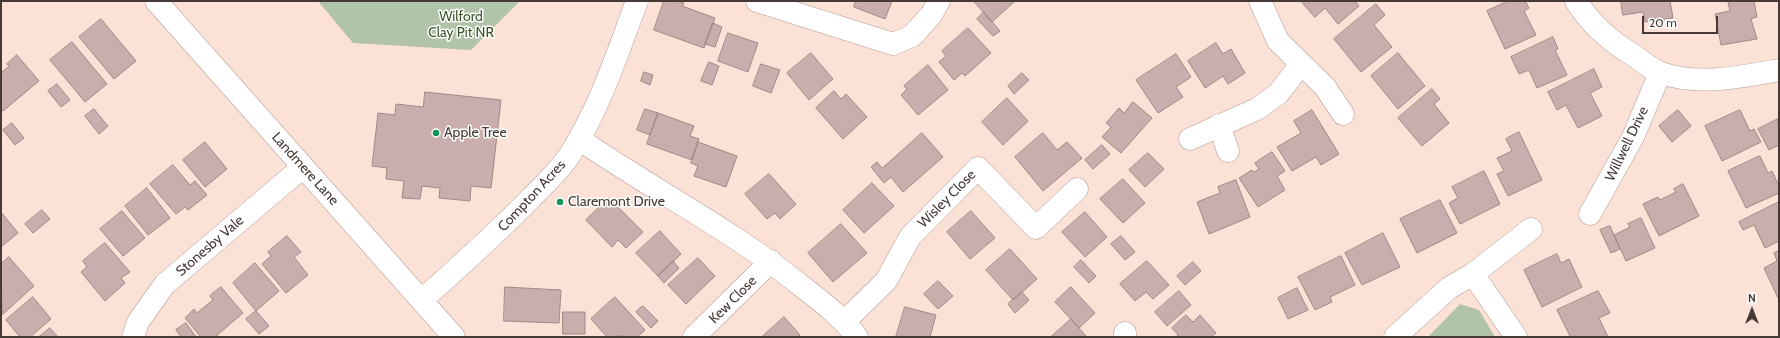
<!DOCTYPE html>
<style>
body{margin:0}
#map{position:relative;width:1780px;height:338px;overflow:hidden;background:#fce1d7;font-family:Cabin,sans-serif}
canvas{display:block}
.frame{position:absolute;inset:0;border:2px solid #453a36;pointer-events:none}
.north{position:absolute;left:1732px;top:290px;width:40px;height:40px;-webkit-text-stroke:3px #fff;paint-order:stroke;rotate:0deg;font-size:11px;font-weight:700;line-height:16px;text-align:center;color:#453a36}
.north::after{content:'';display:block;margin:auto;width:14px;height:18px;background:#453a36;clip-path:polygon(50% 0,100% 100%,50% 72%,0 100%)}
.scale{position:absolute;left:1642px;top:16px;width:76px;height:18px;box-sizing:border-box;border:2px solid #453a36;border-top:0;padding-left:5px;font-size:12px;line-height:14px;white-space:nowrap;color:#453a36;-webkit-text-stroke:3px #fff;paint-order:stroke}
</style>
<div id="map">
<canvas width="1780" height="338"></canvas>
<div class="frame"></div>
<div class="north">N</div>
<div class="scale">20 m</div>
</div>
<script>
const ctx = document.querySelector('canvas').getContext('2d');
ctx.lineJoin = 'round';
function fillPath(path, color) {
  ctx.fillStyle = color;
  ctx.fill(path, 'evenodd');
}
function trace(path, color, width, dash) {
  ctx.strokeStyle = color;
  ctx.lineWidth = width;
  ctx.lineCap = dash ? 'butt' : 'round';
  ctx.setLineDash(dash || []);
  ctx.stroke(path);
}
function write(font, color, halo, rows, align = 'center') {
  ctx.font = font + ' Cabin,sans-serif';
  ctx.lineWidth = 3;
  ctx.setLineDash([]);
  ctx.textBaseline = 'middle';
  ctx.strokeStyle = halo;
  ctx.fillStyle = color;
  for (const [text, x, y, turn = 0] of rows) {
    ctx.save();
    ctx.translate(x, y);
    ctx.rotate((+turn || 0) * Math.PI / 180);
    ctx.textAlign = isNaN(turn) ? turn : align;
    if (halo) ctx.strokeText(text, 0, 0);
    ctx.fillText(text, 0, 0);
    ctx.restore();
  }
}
const green = new Path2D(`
 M318,1H520L471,50L353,43Z
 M1460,304L1479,310L1495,337H1428Z`);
const building = new Path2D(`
 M664,1H677L684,3L682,6L715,18L704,48L654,30Z
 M856,1H892L885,19L854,7Z
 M974,1H1015L992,22Z
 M1301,1H1355L1359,6L1338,24L1325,8L1315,17Z
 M1508,1H1525L1529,8L1524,11L1536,35L1505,49L1487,11Z
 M1621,1H1670L1673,18L1645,22L1643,12L1623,15Z
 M1733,1H1754L1757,17L1751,19L1757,39L1721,45L1715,14L1730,11L1728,2Z
 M1376,4L1385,15L1374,25L1392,47L1361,72L1334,39Z
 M984,12L1000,31L993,36L977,19Z
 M101,19L136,61L114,79L79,37Z
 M713,23L722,27L715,47L705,44Z
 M968,28L991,53L965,76L962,73L954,80L939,62L946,56L942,51Z
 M728,33L758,43L748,72L718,61Z
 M1553,37L1558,49L1555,50L1567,75L1537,88L1529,70L1519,74L1511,57Z
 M72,42L107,84L85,102L50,60Z
 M1216,43L1223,54L1231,49L1245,73L1228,84L1223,76L1205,88L1188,61Z
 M811,53L833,79L809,100L787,73Z
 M1398,53L1425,86L1398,109L1371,76Z
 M1176,54L1191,77L1176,87L1183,97L1158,113L1136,80Z
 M17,55L39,81L3,111L1,109V73L9,66L7,64Z
 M709,62L719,66L712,85L701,81Z
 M761,64L780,70L771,93L753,86Z
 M928,65L948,90L918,115L901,95L907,89L904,86Z
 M1594,69L1602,87L1590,93L1602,116L1578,128L1566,105L1557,110L1548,92Z
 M644,72L653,75L650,85L641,81Z
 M1022,73L1029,80L1014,94L1008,86Z
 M57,84L70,100L61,107L48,91Z
 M1432,89L1440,99L1434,104L1449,123L1422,146L1398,118Z
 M834,91L841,99L846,94L867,117L843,139L816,108Z
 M425,92L501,100L491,188L471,186L470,201L439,198L440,188L422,186L420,199L402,198L404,181L386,179L387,168L372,166L378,113L395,115L396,104L423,107Z
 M1007,98L1028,121L1003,145L982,122Z
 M1133,102L1152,118L1121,153L1102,137L1111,127L1106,123L1119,108L1124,113Z
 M94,109L108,126L99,134L85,116Z
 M645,109L658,113L650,135L637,130Z
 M1312,110L1339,154L1321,165L1316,157L1292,171L1277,147L1301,133L1294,121Z
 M1678,110L1691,126L1672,142L1659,126Z
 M1740,110L1750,131L1754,129L1761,142L1722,161L1705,126Z
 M658,113L694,126L690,136L699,139L692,160L647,144Z
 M1778,119L1779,145L1769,150L1758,129Z
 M12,123L24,138L15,145L3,130Z
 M1519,132L1542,180L1508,196L1497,174L1504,171L1497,158L1512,151L1506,139Z
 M922,133L943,157L903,192L891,177L884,183L871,167L877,162L882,168Z
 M1043,133L1057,150L1067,142L1082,158L1043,191L1015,157Z
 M205,142L227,169L205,187L183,160Z
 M698,142L737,156L726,187L694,176L698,166L691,163Z
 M1102,145L1110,154L1093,169L1085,160Z
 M1272,152L1285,171L1277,176L1285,190L1258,207L1239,178L1252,170L1254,172L1259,169L1255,163Z
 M1148,153L1164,169L1145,187L1129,170Z
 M1760,156L1768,173L1772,171L1779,186V193L1746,208L1728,171Z
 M173,165L190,185L195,181L207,195L188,210L185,207L176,214L150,184Z
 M1484,171L1500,204L1460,224L1449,203L1458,198L1452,187Z
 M769,174L796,204L780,219L775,213L767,219L745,194Z
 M1123,179L1145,203L1123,223L1100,199Z
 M1236,180L1250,217L1209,234L1197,202L1220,193L1218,187Z
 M872,183L894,206L864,233L843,210Z
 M1683,184L1699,216L1659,236L1643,204L1658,197L1660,200L1676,192L1674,189Z
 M147,188L170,218L148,235L125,206Z
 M609,198L643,232L626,248L618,240L612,247L586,220Z
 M1440,200L1457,233L1417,253L1400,219Z
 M1779,202V241L1765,248L1754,225L1743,230L1739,222Z
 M42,210L50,219L33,233L25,224Z
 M122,211L145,238L123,256L100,229Z
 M971,211L995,238L970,259L947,232Z
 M1,212L18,233L1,247Z
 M1085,212L1107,237L1085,257L1062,232Z
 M1641,218L1655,248L1626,261L1614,235L1630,227L1628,224Z
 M841,224L867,253L833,282L808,253Z
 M1610,226L1620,249L1611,253L1600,230Z
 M660,231L681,254L658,276L636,253Z
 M1383,233L1400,267L1362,285L1345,253Z
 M287,236L301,252L294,257L308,275L286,293L262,264L271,256L268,252Z
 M1121,236L1135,252L1125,260L1111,244Z
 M105,243L130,272L121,278L125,283L105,301L81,272L87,267L83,261Z
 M1010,249L1037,279L1013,300L986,270Z
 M1779,251V298H1778L1764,268L1777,261L1774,253Z
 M1557,254L1561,263L1569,259L1582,287L1542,307L1524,270Z
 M1341,256L1355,285L1330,297L1332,302L1315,310L1298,277Z
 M9,257L34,286L2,315L1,264Z
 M698,258L715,276L686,304L668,285Z
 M1081,260L1096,276L1089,283L1074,267Z
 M673,261L679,268L664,283L658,276Z
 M1147,261L1169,285L1153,299L1146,292L1135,301L1120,284Z
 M1193,262L1201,271L1185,285L1177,276Z
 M255,263L279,291L256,311L233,283Z
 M938,281L953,296L938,309L924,294Z
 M221,287L243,313L215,337H201L185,318L194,309L197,313L213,300L210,296Z
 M505,287L561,290L559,323L504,321Z
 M1071,287L1095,313L1079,328L1055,302Z
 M1297,288L1308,310L1288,319L1278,298Z
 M1179,291L1191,305L1167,326L1155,312Z
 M1598,291L1610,313L1599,318L1608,337H1567L1570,336L1557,310Z
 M1022,292L1029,300L1015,313L1008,304Z
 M33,297L51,319L30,337H20L6,320Z
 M615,297L645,330L637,337L619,336L607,337L591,319Z
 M643,306L658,321L651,328L636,312Z
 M905,307L936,315L930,337H896Z
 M256,311L269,326L259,334L246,319Z
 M563,312H585V334H563Z
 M1186,315L1193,322L1200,315L1216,333L1211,337H1176L1178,335L1172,328Z
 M784,317L800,335L797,337H762Z
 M1071,319L1087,337H1051Z
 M186,323L196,337H181L176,330Z
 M50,328L58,337H39Z`);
const minor = new Path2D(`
 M757,1L893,44L912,36L931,15L939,1
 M1260,1L1278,41L1325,87L1343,114
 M1576,1C1590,23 1607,39 1630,53C1640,59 1650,69 1661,73C1699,86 1741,77 1779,70
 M1219,125L1228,151
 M579,139C653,190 734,231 804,288C823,303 842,317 857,337
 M1190,139L1257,109L1278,94L1301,64
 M1590,214L1633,137L1660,73
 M1473,274L1516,337
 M845,321L886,281L910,237L978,168L1036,228L1077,189
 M133,337L138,322L165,284L303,167
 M694,337L771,261
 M1125,337V333
 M1395,337L1449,288L1473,274L1531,229`);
const tertiary = new Path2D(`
 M156,1L454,337
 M422,300C459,267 496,234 530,199C544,185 558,172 569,156C600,108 617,54 637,1`);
const markers = [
 [436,133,4,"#0f9656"],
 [560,202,4,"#0f9656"]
];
const parkNames = [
 ["Wilford",461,17],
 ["Clay Pit NR",461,33]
];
const poiNames = [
 ["Apple Tree",444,133],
 ["Claremont Drive",568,202]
];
const streetNames = [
 ["Willwell Drive",1627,144,-64],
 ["Landmere Lane",305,169,48],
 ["Compton Acres",532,196,-47],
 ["Wisley Close",947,199,-45],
 ["Stonesby Vale",210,246,-41],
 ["Kew Close",733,300,-45]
];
fillPath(green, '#b1c3a8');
fillPath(building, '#caaead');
trace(building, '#a28786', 1);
trace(minor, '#b49b92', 23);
trace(tertiary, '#b49b92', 23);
trace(minor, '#fff', 22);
trace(tertiary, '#fff', 22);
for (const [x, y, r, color] of markers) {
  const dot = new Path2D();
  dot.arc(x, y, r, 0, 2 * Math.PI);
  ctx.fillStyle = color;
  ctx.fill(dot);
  trace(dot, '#fff', 1.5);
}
write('14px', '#3b5729', '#fff', parkNames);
write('14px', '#453a36', '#fff', poiNames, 'left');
write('14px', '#453a36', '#fff', streetNames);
</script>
